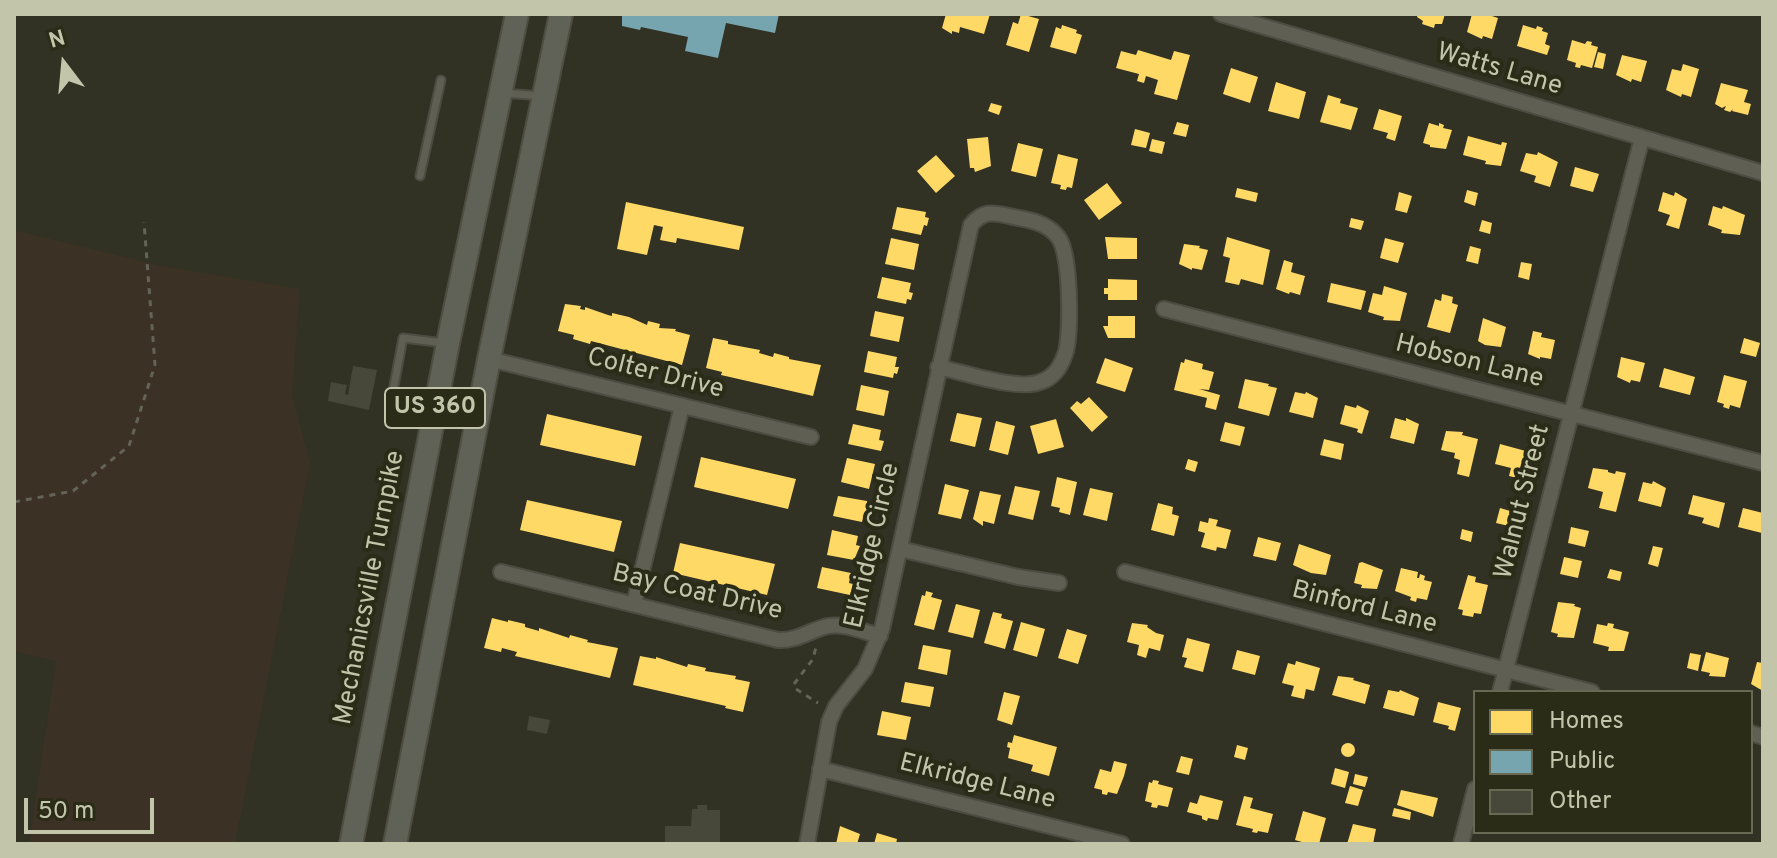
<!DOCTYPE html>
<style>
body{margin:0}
#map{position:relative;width:1777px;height:858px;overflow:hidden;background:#313124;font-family:Overpass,sans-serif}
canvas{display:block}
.frame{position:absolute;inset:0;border:16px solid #c3c5ab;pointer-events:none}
.legend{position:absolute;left:1473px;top:690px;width:280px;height:144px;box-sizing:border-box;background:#2b2c17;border:2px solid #686952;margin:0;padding:10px 14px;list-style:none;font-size:24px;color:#c3c5ab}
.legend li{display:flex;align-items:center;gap:16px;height:40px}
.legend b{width:40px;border:2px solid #686952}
.north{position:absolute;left:24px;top:24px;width:80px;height:80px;-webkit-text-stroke:6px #2b2c17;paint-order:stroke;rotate:344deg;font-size:22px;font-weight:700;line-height:32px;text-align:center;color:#c3c5ab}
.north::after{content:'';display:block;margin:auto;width:28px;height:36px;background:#c3c5ab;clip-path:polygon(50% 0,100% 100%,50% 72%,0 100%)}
.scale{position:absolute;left:24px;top:798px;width:130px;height:36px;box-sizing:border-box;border:4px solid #c3c5ab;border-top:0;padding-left:10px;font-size:24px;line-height:28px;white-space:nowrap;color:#c3c5ab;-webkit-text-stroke:6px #2b2c17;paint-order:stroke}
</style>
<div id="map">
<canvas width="1777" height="858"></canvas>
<div class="frame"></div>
<ul class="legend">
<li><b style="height:22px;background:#ffd966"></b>Homes</li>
<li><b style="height:22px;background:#76a5af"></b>Public</li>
<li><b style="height:22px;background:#47473a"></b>Other</li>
</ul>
<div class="north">N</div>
<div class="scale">50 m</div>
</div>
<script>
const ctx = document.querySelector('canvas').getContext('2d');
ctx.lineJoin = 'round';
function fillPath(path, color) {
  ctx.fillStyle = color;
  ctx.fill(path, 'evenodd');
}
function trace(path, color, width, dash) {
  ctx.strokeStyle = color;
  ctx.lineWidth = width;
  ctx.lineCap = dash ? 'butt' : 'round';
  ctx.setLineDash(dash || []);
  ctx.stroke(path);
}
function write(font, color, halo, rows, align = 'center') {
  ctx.font = font + ' Overpass,sans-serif';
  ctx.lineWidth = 8;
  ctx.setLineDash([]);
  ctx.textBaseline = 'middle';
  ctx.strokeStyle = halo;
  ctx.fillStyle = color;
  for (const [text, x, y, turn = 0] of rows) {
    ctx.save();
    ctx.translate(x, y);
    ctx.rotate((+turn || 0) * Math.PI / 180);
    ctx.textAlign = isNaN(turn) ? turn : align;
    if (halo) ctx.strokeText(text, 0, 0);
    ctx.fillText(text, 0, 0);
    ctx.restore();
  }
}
const green = new Path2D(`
 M14,230L162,266L300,289L292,395L310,463L235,844H29L56,661L14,651Z`);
const homes = new Path2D(`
 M946,14H990L984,34L960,27L959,33L952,31V34L942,28Z
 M1021,14L1039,19L1029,52L1006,45L1013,22L1018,24Z
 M1418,14H1445L1442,24H1435L1434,28L1422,24L1423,21L1417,17Z
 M1472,14H1493L1492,16L1498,18L1492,39L1483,36L1482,39L1467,32Z
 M1062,25L1077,30L1076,33L1082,35L1076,54L1050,47L1056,27L1061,29Z
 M1523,25L1536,29L1537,26L1543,28L1542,31L1548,33L1545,44L1550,46L1547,55L1517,46Z
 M1572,40L1585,44L1587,41L1592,42L1591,45L1598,47L1592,68L1581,65L1580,68L1575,67L1576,63L1567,60Z
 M1138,50L1171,60L1174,51L1190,55L1177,100L1154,94L1158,80L1146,76L1144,83L1137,81L1139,74L1116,68L1121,51L1136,55Z
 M1598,52L1606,54L1603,69L1594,67Z
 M1622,55L1647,61L1641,82L1632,79L1631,82L1616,75Z
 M1683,64L1699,69L1691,97L1682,94L1681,97L1666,90L1672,69L1681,71Z
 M1231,68L1258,77L1250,103L1223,94Z
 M1276,82L1306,92L1299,119L1268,111Z
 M1721,83L1748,90L1744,102L1751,104L1748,115L1732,111L1733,109L1730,112L1724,110L1726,106L1722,108L1715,104Z
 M1328,95L1341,99L1340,103L1358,108L1351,130L1320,122Z
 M991,103L1002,106L999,115L988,111Z
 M1379,109L1402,116L1395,141L1386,138L1388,133L1373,129Z
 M1177,122L1189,125L1186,137L1173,134Z
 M1429,123L1439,126V123L1444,125L1443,128L1452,130L1446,149L1430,147V145L1423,143Z
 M1135,129L1150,133L1146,148L1131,145Z
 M1468,136L1501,145L1502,142L1507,143L1501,166L1485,164L1486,161L1463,155Z
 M988,137L991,166L975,172L974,168H970L967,139Z
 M1152,139L1165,142L1162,154L1149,151Z
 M1018,143L1043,149L1036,177L1011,171Z
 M1538,152L1558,162L1550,187L1534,182L1536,176L1520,171L1526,153L1537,155Z
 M1058,154L1078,159L1072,188L1067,187L1066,190L1060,189L1061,185L1051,183Z
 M936,155L955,176L936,193L917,171Z
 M1575,167L1599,174L1593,192L1570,186Z
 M1107,183L1122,203L1099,220L1084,200Z
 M1237,188L1258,193L1256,202L1235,197Z
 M1467,190L1478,193L1475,206L1464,202Z
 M1399,192L1412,196L1407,213L1395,210Z
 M1663,192L1674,196L1675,192L1687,199L1679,229L1666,225L1670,215L1658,211Z
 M626,202L744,227L739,250L677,238L676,243L660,240L663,227L654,225L647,255L617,249Z
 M1713,206L1722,209L1723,206L1745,215L1740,235L1721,233L1722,230L1708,225Z
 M897,207L926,212L925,217L929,218L927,226L924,225L921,235L892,229Z
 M1351,218L1364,221L1361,230L1349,227Z
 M1482,220L1492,223L1490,234L1479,231Z
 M1105,237L1137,238V259H1108Z
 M1227,237L1270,250L1263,285L1241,279L1239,285L1225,282L1230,258L1223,256Z
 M891,238L919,244L914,270L885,264Z
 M1385,238L1404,243L1398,263L1380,258Z
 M1184,244L1200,246L1199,248L1208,250L1202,270L1192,268V270L1179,264Z
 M1470,246L1481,249L1478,264L1466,261Z
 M1284,260L1293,263L1291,272L1305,276L1300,295L1290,292L1289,294L1276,289Z
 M1521,262L1532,264L1529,280L1518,277Z
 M882,277L911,283L909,292L913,293L911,300L907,299L906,304L877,298Z
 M1108,279L1137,280V300H1108V294H1104V288H1108Z
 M1331,283L1366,291L1361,310L1327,302Z
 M1384,286L1407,293L1400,321L1383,320L1384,317L1368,312L1373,293L1382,295Z
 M1442,294L1453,297L1452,303L1458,305L1450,333L1427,327L1435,299L1441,301Z
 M565,304L581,306L580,309L585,310V307L608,315L612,316V313L629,317L647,325L648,321L660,324L659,328L676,329L675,331L690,335L682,365L591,341L590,344L573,339L574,335L558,331Z
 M875,311L904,317L899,342L870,336Z
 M1108,316H1135V338H1108L1103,326H1108Z
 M1483,318L1506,327L1501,347L1485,345L1478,341Z
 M1533,331L1542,333L1541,337L1555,340L1551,359L1540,357V359L1528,354Z
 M713,338L728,341V344L760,350L759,353L773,357L774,353L789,357V359L821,365L813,396L721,375L722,372L706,368Z
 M1744,338L1760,343L1756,357L1740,353Z
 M868,351L897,357L895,367H899L897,374L894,373L893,378L864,372Z
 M1621,357L1645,363L1640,382L1631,380L1630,383L1617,377Z
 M1105,358L1133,368L1125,392L1096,383Z
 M1185,359L1203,364L1202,369L1214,372L1209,390L1199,389L1220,395L1216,410L1205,407L1207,398L1174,390L1181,362L1184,363Z
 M1664,368L1695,377L1690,395L1659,387Z
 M1724,375L1747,381L1740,408L1730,405L1729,409L1723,407L1724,404L1717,402Z
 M1245,379L1269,384L1268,386L1277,388L1269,416L1238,408Z
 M861,385L889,391L884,416L856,410Z
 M1295,392L1305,394L1306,392L1318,398L1313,418L1289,412Z
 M1089,397L1108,417L1092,432L1070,408L1077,401L1081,404Z
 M1345,405L1356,408L1357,405L1369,411L1362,434L1357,432L1358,429L1340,424Z
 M957,413L982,418L975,447L950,441Z
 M547,414L642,436L635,466L540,445Z
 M1395,418L1406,421V418L1419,424L1414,444L1390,438Z
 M1056,419L1064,447L1038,454L1030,426Z
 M996,421L1015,426L1008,455L989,450Z
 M1225,422L1245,427L1240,446L1220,441Z
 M853,424L881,430L879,440L884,441L881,451L848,444Z
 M1446,431L1463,432L1462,435L1478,439L1469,477L1457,474L1460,460L1454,458L1455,453L1441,450Z
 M1324,439L1344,444L1341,460L1320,455Z
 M1500,444L1533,453L1526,480L1509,476L1511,468L1495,464Z
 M701,457L796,479L788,509L694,487Z
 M847,458L875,464L869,489L841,482Z
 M1188,459L1198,462L1195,472L1185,469Z
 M1593,468L1608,470V472L1615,474L1616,471L1626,473L1616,512L1599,508L1603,492L1588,488Z
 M1057,477L1077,482L1070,515L1059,512L1060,508L1051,506Z
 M1653,481L1666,488L1661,507L1638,501L1643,482L1652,484Z
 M945,484L969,490L961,519L938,514Z
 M1015,486L1040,491L1033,520L1008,514Z
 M1090,488L1113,493L1107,521L1083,515Z
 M980,491L1001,495L994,524L983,521V526L973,519Z
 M1693,495L1725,503L1719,528L1702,523L1704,518L1688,514Z
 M838,496L867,501V519L863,518L862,522L833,516Z
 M527,500L622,521L614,552L520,530Z
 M1158,503L1173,507L1172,514L1179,516L1174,536L1151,530Z
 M1500,508L1517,513L1513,527L1496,523Z
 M1743,508L1763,513L1762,533L1738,527Z
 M1209,518L1218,520L1216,526L1231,530L1226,549L1217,547L1216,551L1201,547L1205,533L1198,531L1200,521L1208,523Z
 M1571,527L1589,531L1585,547L1568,543Z
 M1462,529L1473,532L1471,542L1460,539Z
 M832,530L858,536L856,545L860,546L854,560L827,555Z
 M1258,537L1281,543L1276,561L1253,556Z
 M680,543L775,564L767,595L673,573Z
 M1299,544L1331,555L1326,575L1311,573L1293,565Z
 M1653,546L1663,548L1658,567L1648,564Z
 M1564,557L1582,561L1578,578L1560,574Z
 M1362,562L1383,570L1377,589L1361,588L1362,585L1354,583L1359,563Z
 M822,567L851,573L849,583L853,584L850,595L817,588Z
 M1401,568L1418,572L1417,578H1419L1420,574L1425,576L1424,580L1432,582L1427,600L1417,598L1416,602L1410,600L1411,597L1395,591Z
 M1610,569L1622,572L1620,581L1607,578Z
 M1468,575L1476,577L1475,582L1488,585L1481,614L1474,613L1473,617L1462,615L1463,610L1458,609Z
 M926,591L933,593L931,597L942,600L934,630L914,625L922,595L925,596Z
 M1558,602L1575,604L1574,606L1581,608L1574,638L1557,637L1558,634L1551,632Z
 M956,604L980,610L973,638L948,632Z
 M993,612L1002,614L1001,618L1013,621L1005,649L984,643Z
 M492,618L508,622V620L525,624V627L539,631V628L569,638L570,635L588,640L587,642L618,648L610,678L515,656L517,652L502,648L501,652L484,648Z
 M1021,622L1045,629L1037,657L1013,650Z
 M1132,623L1148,625L1147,627L1156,633L1164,635L1160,651L1149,648L1146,658L1137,655L1139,645L1127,642Z
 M1608,623L1614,624L1613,628L1629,632L1624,651H1608L1609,647L1593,643L1597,624L1607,626Z
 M1067,629L1087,635L1078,664L1058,658Z
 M1187,638L1210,644L1203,672L1184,667L1187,658L1182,657Z
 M923,645L951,650L947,675L918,669Z
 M1237,650L1260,656L1255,675L1232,669Z
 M1706,652L1729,658L1725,677L1709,676L1710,673L1701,671Z
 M1690,653L1701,655L1698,671L1687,668Z
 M640,656L656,659V657L687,667L688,664L706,668L705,671L736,676L735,679L750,682L743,712L725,708L726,706L633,685Z
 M1296,661L1320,668L1314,691L1306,689L1304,699L1291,696L1294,686L1282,683L1288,663L1295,665Z
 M1757,662L1763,663V691L1751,684Z
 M1338,676L1354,678L1353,680L1370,685L1365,704L1332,695Z
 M905,682L934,687L930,707L901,702Z
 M1388,690L1399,692L1400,690L1419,698L1414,716L1383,708Z
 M1004,692L1020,696L1012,725L997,720Z
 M1438,702L1461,708L1455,731L1448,729L1449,726L1433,722Z
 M882,711L911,717L906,740L877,735Z
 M1014,735L1057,747L1049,776L1031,771L1033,765L1008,758L1010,748L1007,747L1008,742L1012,743Z
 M1341 750a7 7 0 1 1 14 0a7 7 0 1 1-14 0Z
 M1237,745L1248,748L1245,760L1234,757Z
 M1181,756L1193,759L1189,775L1176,772Z
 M1114,761L1127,764L1124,776L1117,794L1108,792L1107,795L1102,794V790L1094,788L1100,769L1111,772Z
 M1335,768L1349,772L1345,788L1331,784Z
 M1355,774L1368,777L1365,787L1353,784Z
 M1153,780L1159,781L1158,784L1173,788L1168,807L1158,805L1157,808L1151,807L1152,803L1145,801L1149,782L1152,783Z
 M1350,786L1363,790L1358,806L1345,803Z
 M1401,790L1438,798L1433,817L1397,805Z
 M1200,795L1223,801L1218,820L1208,818L1207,821L1202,819V816L1187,812L1190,802L1197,804Z
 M1244,796L1253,798L1250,808L1273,814L1268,833L1258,831L1257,833L1252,832L1253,829L1236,825Z
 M1394,808L1411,812L1410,820L1392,816Z
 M1303,811L1326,818L1319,844H1302V842L1295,840Z
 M1353,824L1376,829L1373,844H1347Z
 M840,826L860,834L857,844H836Z
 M877,833L897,839L896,844H874Z`);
const public = new Path2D(`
 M622,14H779L775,33L726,23L718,58L685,51L688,37L641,27L640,30L622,26Z`);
const building = new Path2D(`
 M353,366L377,370L369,410L328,401L331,382L347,385L345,394L348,395Z
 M529,716L550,720L547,734L527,730Z
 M697,805H707V810H720V844H665V826H691L692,809H698Z`);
const path = new Path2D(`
 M14,502L73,491L129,446L155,365L144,222
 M794,684L813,659L816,647
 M796,689L818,703`);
const service = new Path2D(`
 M503,93L542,96
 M420,176L441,80
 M432,410L391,402L403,338L444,343`);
const minor = new Path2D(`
 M1221,14L1763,173
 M1164,309L1763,463
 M489,359L811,437
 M900,549L1018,577L1059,583
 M501,572L778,640C798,641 810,630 828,626C845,623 864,632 880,636
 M1125,572L1592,692
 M634,604L682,406
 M1500,692L1642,138
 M1751,733L1763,737
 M820,769L1122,844
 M807,844L829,722L836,706L865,669L882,629L971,225C982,211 992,212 1009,216C1026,220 1046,221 1058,237C1071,252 1071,330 1066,351C1062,365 1054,378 1040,382C1017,391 963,372 938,367
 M1461,844L1475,789`);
const trunk = new Path2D(`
 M351,844L448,343L517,14
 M395,844L489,359L561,14`);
const shields = [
 [435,408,100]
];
const shieldNames = [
 ["US 360",435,408]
];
const streetNames = [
 ["Watts Lane",1499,71,16],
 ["Hobson Lane",1469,363,14],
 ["Colter Drive",655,375,14],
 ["Walnut Street",1524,502,-76],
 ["Elkridge Circle",874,546,-77],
 ["Mechanicsville Turnpike",371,588,-79],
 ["Bay Coat Drive",697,594,13],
 ["Binford Lane",1364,609,14],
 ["Elkridge Lane",977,783,14]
];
fillPath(green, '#3c3125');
fillPath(homes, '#ffd966');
fillPath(public, '#76a5af');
fillPath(building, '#47473a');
trace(service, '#4c4c42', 11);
trace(minor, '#4c4c42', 18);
trace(trunk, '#4d4e40', 26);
trace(path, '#646357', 3, [6, 6]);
trace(service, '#5f6053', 7);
trace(minor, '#5f6053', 14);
trace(trunk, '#606157', 22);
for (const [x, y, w] of shields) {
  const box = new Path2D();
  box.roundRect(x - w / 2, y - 20, w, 40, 6);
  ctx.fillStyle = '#2b2c17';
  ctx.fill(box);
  trace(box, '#c3c5ab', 2);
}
write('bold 24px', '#c3c5ab', null, shieldNames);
write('26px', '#c3c5ab', '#2b2c17', streetNames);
</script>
